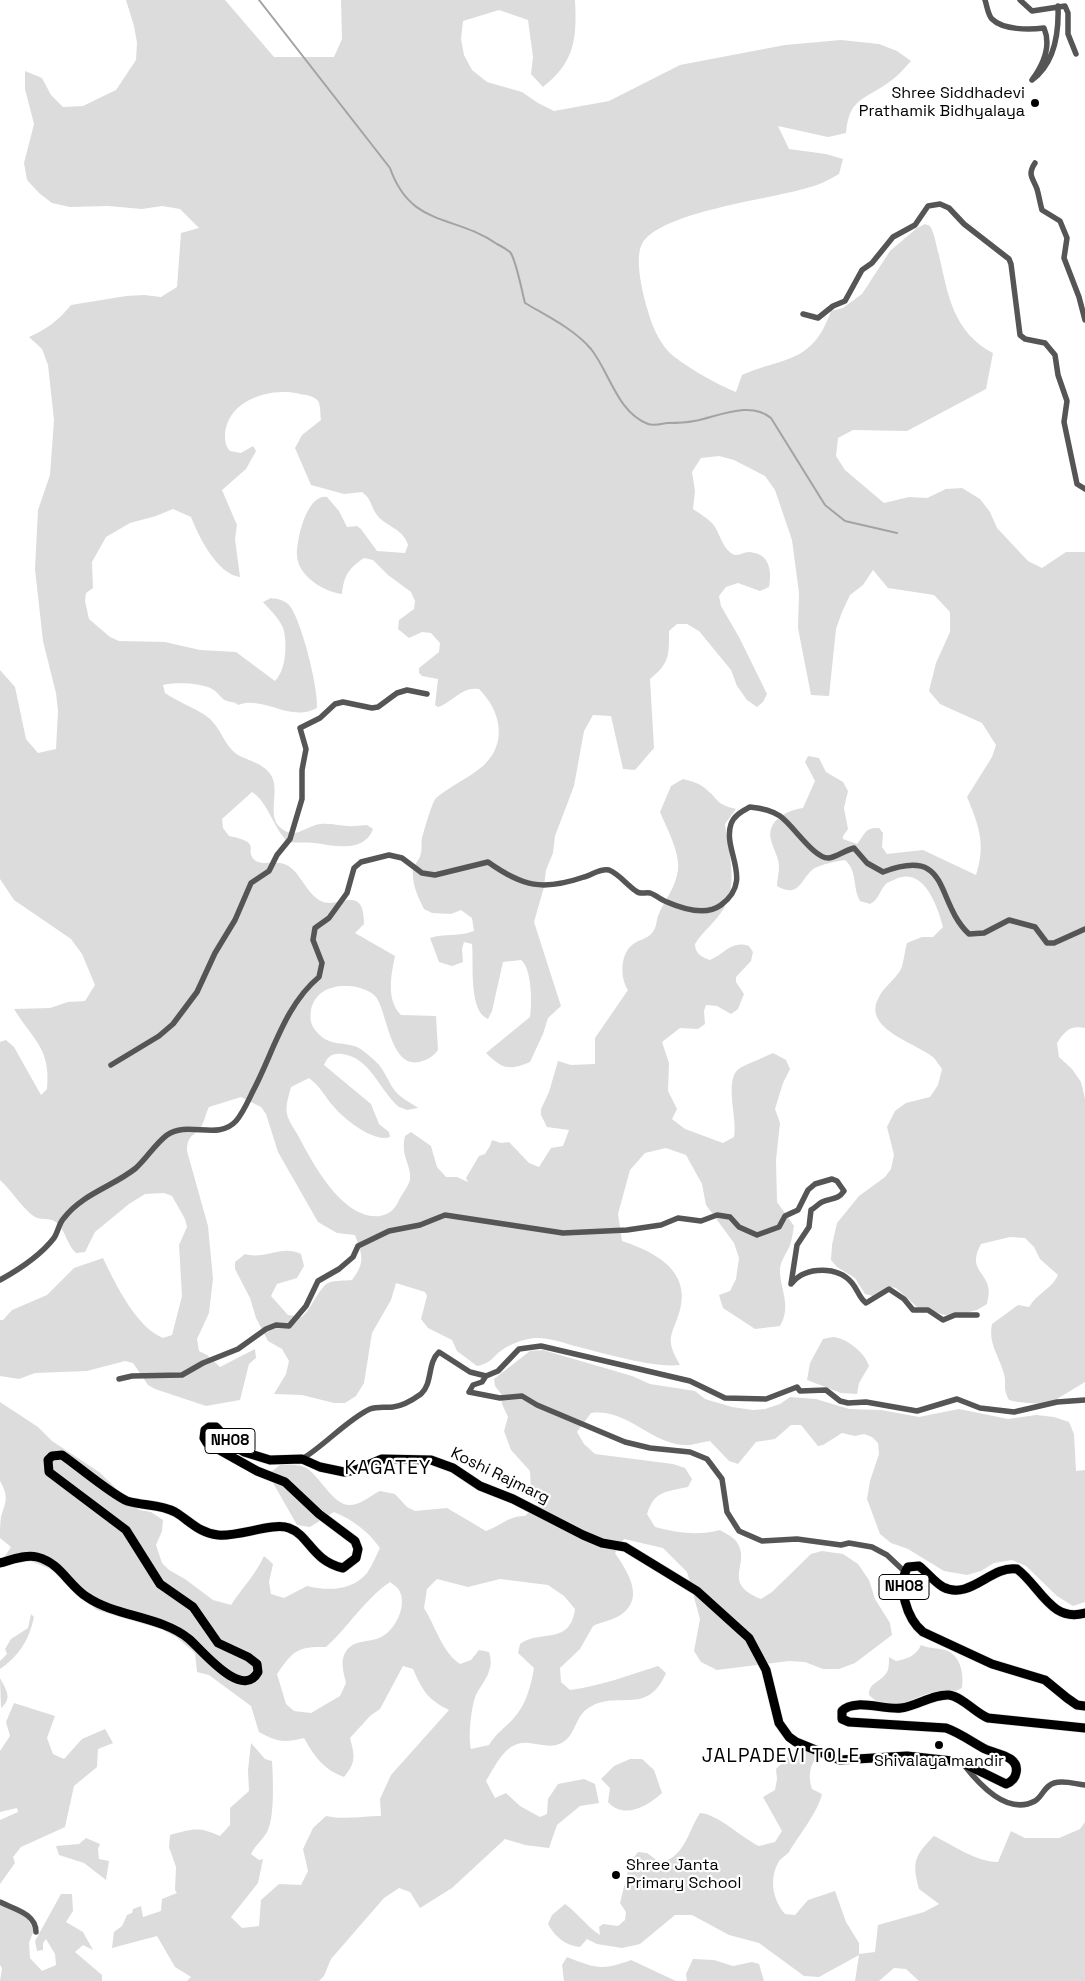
<!DOCTYPE html>
<style>
body{margin:0}
canvas{display:block;background:#fff}
</style>
<canvas width="1085" height="1981"></canvas>
<script>
const ctx = document.querySelector('canvas').getContext('2d');
ctx.lineJoin = 'round';
function fillPath(path, color) {
  ctx.fillStyle = color;
  ctx.fill(path, 'evenodd');
}
function trace(path, color, width, dash) {
  ctx.strokeStyle = color;
  ctx.lineWidth = width;
  ctx.lineCap = dash ? 'butt' : 'round';
  ctx.setLineDash(dash || []);
  ctx.stroke(path);
}
function write(font, color, halo, rows, align = 'center') {
  ctx.font = font + ' "Space Grotesk",sans-serif';
  ctx.lineWidth = 4.5;
  ctx.setLineDash([]);
  ctx.textBaseline = 'middle';
  ctx.strokeStyle = halo;
  ctx.fillStyle = color;
  for (const [text, x, y, turn = 0] of rows) {
    ctx.save();
    ctx.translate(x, y);
    ctx.rotate((+turn || 0) * Math.PI / 180);
    ctx.textAlign = isNaN(turn) ? turn : align;
    if (halo) ctx.strokeText(text, 0, 0);
    ctx.fillText(text, 0, 0);
    ctx.restore();
  }
}
const green = new Path2D(`
 M126,0H225L274,57H334L342,39L341,0H575C577,38 575,62 543,87L531,74L533,57L528,20L499,10L463,21L461,39L464,55L472,70L487,82L522,92L538,103L554,111L609,101L680,65L785,45L841,40L879,44L897,51L911,61C903,70 896,78 885,85C861,101 849,100 846,133L828,137L778,126L789,149L826,154L843,159L839,174C829,180 819,185 807,188C771,199 659,212 642,244C634,259 643,295 648,311C651,324 659,341 668,351C680,364 720,386 736,392L742,375C786,356 812,364 831,311L843,308L862,294L890,251L917,228L925,224L930,226C935,234 936,246 939,255C948,295 953,332 993,353L986,389L907,431L853,430L838,438L836,456L845,470L884,503L909,497L927,498L946,489L962,488L980,499L990,512L997,528L1028,561L1042,568L1066,552H1085V1028C1070,1025 1065,1031 1057,1043L1059,1057L1072,1069L1081,1082L1085,1099V1382L1047,1405C1034,1402 1022,1404 1009,1400C1002,1386 1007,1386 1004,1374C999,1355 988,1344 992,1324L1018,1305L1029,1307C1037,1293 1052,1289 1058,1275L1040,1259L1034,1247L1025,1238L1010,1237L981,1244C964,1275 997,1271 987,1304L977,1310L961,1314L945,1315L917,1307L896,1288L891,1287L873,1296L865,1294L855,1278L837,1267L831,1260L832,1245L837,1223L859,1196L885,1177L891,1169L894,1155L887,1127L895,1111L906,1103L930,1097L938,1085L942,1069C939,1065 936,1060 933,1057C916,1043 863,1029 878,999C883,987 895,980 901,969C903,965 905,950 907,943L922,937H933L943,927C938,908 925,868 898,878C895,880 890,881 887,883C879,890 880,899 870,904L860,901C852,886 858,872 845,860C838,861 816,865 811,871C800,882 798,898 777,886C777,880 779,873 779,867C779,857 773,849 771,840C766,821 787,810 803,808L815,781L805,762L808,756L819,758L826,772L843,782L848,791L844,808L848,829L843,836V839L857,844C865,834 865,827 879,828L883,833L882,847L887,854L923,850L976,875C986,844 979,826 967,797L992,757L996,745L982,723L940,704L929,691L936,663L950,632V612L934,595L888,588L873,570L863,585L850,595L842,612L836,629L829,696L811,695L798,628L799,593L792,540L775,490L765,476L734,460L719,456L701,458L692,472L695,491L693,509C699,513 707,518 712,523C720,532 721,546 731,553C738,558 742,552 749,552C770,553 772,571 769,587L760,591L738,583L726,587L719,596L721,606L739,637L767,694L763,702L757,707L747,700L737,686L731,670L699,631L687,624H677L669,631C669,655 670,663 650,679L654,748L635,770L623,769L611,716L593,715L584,731L574,786L555,836L553,853L546,870L544,887L534,922L561,1006L548,1018L543,1034L530,1062C509,1071 502,1069 486,1053L530,1017C532,1004 532,968 521,960L503,962L492,1011L488,1019C468,1011 474,962 472,944L464,942L462,949L463,962L452,966L439,962L430,938C444,933 459,937 474,931L472,918L461,910L451,914L432,913L424,909C419,899 414,889 413,877C412,863 419,863 421,853C422,848 421,843 422,838C424,831 432,802 436,798C450,786 469,778 483,766C508,743 501,711 479,689C462,686 453,702 438,707L435,705L438,679L422,676L419,673V668L439,652L440,643L431,633L422,632L409,638L398,629L399,620L414,609L415,601L411,592L388,575L373,560L364,558C349,568 344,575 342,594C324,592 298,576 297,556C296,540 307,493 327,497L339,511L347,527L357,526L361,529L377,551L405,553L408,545C403,528 386,527 377,515C370,506 372,499 362,492L344,494L311,485L295,448L302,435L321,420C320,414 321,406 318,401C314,396 306,395 300,394C272,387 228,399 225,434C225,440 225,446 230,451L241,453L253,446L256,451L246,469L222,490L237,525L235,539L240,577C217,574 199,537 191,517L173,509L156,516L130,523L106,537L92,562L93,588L86,593L85,601L89,619L110,637L119,641L165,642L200,650L236,652L275,681C286,670 287,646 284,631C282,621 270,610 263,602L271,598C278,599 284,600 289,605C301,618 319,690 317,708C290,723 263,695 238,705C234,701 232,703 227,701C222,700 218,692 212,689C202,683 175,682 163,685L165,693C178,702 193,707 205,715C219,724 222,740 233,751C241,760 261,760 271,775C281,792 265,817 282,829C296,840 307,825 321,824C332,823 344,827 355,826C359,826 363,825 367,825C369,826 371,828 373,829C364,853 335,846 315,843C306,842 297,843 288,842C273,828 269,803 252,792L222,819L223,828L229,836C265,843 242,850 256,861C263,866 279,859 290,867C301,875 308,895 321,901C338,910 364,882 364,924L355,933L395,956C391,975 386,1000 401,1015L436,1016L438,1050C433,1057 427,1060 419,1062C390,1068 387,1011 376,997C370,990 357,986 348,986C330,985 315,992 311,1010C310,1018 310,1024 316,1031C329,1047 341,1041 357,1047C363,1050 370,1056 375,1061C385,1069 388,1083 396,1092C401,1098 411,1103 418,1108L407,1110L399,1107C379,1090 370,1057 342,1054C332,1053 328,1056 324,1065L371,1104L379,1124L389,1132L390,1137C374,1143 344,1119 334,1107C325,1097 320,1086 309,1078L291,1087C289,1095 285,1106 287,1114C289,1123 297,1132 301,1141C315,1167 344,1220 380,1216C390,1214 395,1209 399,1200C402,1194 408,1187 410,1180C412,1165 400,1157 405,1136L411,1132L431,1146L437,1167L446,1177H457L468,1182L466,1178L479,1156L485,1154L490,1146L492,1140L501,1143L509,1142L529,1163L539,1167L551,1148L563,1146L569,1130L547,1127L541,1115V1109L549,1092L558,1061L571,1065L595,1064V1038L628,990C620,978 620,955 632,945C638,940 647,939 652,933C657,927 656,922 658,916C664,900 675,890 678,870C680,852 667,829 660,812L671,786L683,779C690,781 700,783 706,789C720,801 716,804 736,809L725,824C728,852 739,881 724,908C716,922 703,931 695,944C695,953 701,957 710,960C725,954 731,940 749,946L753,952L751,961L736,977V982L744,994L738,1009L731,1014L717,1006L706,1005L704,1011L705,1024L698,1029L680,1028L662,1042L669,1063L668,1091L677,1109L672,1119L685,1129L723,1143L734,1137C738,1119 723,1078 740,1068C751,1062 763,1058 773,1053L786,1060L790,1069L783,1083L775,1109L780,1123L776,1160L777,1202L794,1226C793,1232 792,1239 790,1245C787,1253 780,1261 780,1270C780,1290 792,1306 780,1326L755,1329L723,1308L719,1295L730,1291L736,1279L739,1258L734,1243L706,1205L702,1184L686,1155L666,1148L645,1153L630,1170L618,1214L622,1241C653,1251 691,1270 680,1310C672,1337 664,1337 680,1365C655,1368 605,1354 579,1347C564,1343 549,1337 534,1338C522,1340 512,1343 502,1350C491,1358 492,1363 477,1366L457,1351L452,1340L428,1328L421,1319L427,1296L425,1292L396,1283L391,1300L372,1333L364,1383L356,1396L345,1403H334L302,1395L274,1394L286,1374L289,1361L282,1349L268,1341L256,1318L250,1298L235,1269V1262L245,1254C265,1260 282,1244 301,1254L304,1266L297,1278L277,1284L271,1296L288,1315L302,1317C312,1308 319,1288 328,1283C334,1280 345,1281 352,1280C366,1262 362,1255 355,1235L337,1233L318,1222L278,1152L266,1114L261,1107L241,1097L209,1107C206,1113 205,1118 203,1123C197,1137 187,1132 187,1151L208,1226L213,1279L209,1313L197,1339L199,1351L207,1355L220,1367L255,1349L256,1358L249,1364L240,1400L206,1406L155,1389L148,1385L133,1363L125,1361L87,1371L35,1373L19,1379L0,1376V1320H3L12,1310L47,1295L74,1268L103,1258C115,1283 136,1327 163,1338L172,1335L182,1296L179,1245L187,1227L185,1219L172,1196L164,1193L145,1194L129,1204L95,1232L85,1252L76,1253C67,1245 66,1232 57,1223C50,1216 40,1222 32,1215C20,1205 11,1190 0,1180V1042L6,1040L14,1047L41,1095L47,1089C51,1048 33,1040 14,1009L50,1008L68,1002L85,1001L95,985L82,954L71,939L14,900L0,879V670L15,687L26,739L38,753L56,749L58,711L56,693L43,641L35,569L38,510L50,475L54,420L48,365L42,349L29,337C47,329 59,320 71,305L126,296L144,295L161,297L177,287L181,233L199,228L180,209L162,206L142,209L108,206L70,207L52,203L39,193L27,180L24,163L34,124L25,89V71L42,78L51,95L63,107L83,106L116,90L136,60L137,43L134,26Z
 M833,1337C846,1338 865,1352 869,1366L859,1383L857,1394L841,1393L807,1380L810,1363L823,1339Z
 M543,1350L632,1376L650,1384L695,1391L705,1399L732,1407L753,1410L765,1409L780,1404L790,1397L816,1399L849,1409L881,1410L919,1417L959,1409L1008,1419L1036,1415L1054,1417L1069,1422L1074,1434L1076,1471L1085,1470V1602L1073,1606L1057,1596L1026,1566L1012,1560L994,1563L981,1571L967,1575L944,1571L908,1549L891,1543L880,1534L867,1499L870,1481L879,1454L878,1443L872,1437L864,1434L855,1436L842,1433L823,1445L818,1446L801,1425H791L775,1439L756,1442L738,1464L729,1461L710,1441C701,1442 691,1446 683,1445C649,1442 626,1408 591,1413L577,1432L584,1444L595,1454L673,1464L685,1468L692,1479L688,1487C666,1492 655,1490 647,1514L655,1527C677,1533 698,1536 720,1530C725,1533 733,1537 736,1541C753,1564 719,1582 761,1599L772,1592L811,1554L822,1551L843,1554L858,1564L869,1580L875,1599L890,1623L892,1635L855,1663L839,1669H823L805,1662L789,1661L717,1670L701,1662L694,1651L700,1619L687,1572L663,1548L624,1539L615,1553C627,1571 645,1597 622,1614C614,1620 601,1622 593,1626L580,1649L560,1668L561,1682L570,1690C601,1686 629,1675 658,1666L666,1673C647,1718 616,1688 587,1709C574,1718 575,1741 556,1745C548,1747 537,1744 529,1743C506,1740 496,1765 486,1781L495,1798L506,1793L520,1806L540,1817L547,1814L548,1799L558,1784L584,1779L595,1784L599,1803L580,1806L557,1825L549,1848L525,1845L505,1839L452,1888L420,1908L410,1892L399,1888L384,1898L331,1959L324,1976L319,1981H187L191,1977L175,1967L157,1936L112,1948L114,1932L122,1926L127,1915L132,1913L133,1909L141,1906L143,1917L161,1911L162,1899L177,1893L175,1890L176,1867L169,1847L170,1835C192,1829 198,1826 220,1836L230,1825V1808L249,1791L248,1770L251,1743L265,1759L272,1761C273,1778 275,1818 267,1832C262,1841 256,1844 251,1854L259,1860L263,1859L258,1883L231,1917L242,1928L259,1926L261,1900L279,1884L301,1885L308,1871L303,1849L313,1828L326,1816C344,1820 362,1816 381,1816L380,1799L391,1775L449,1710C428,1700 422,1690 413,1669L403,1666L380,1709L370,1716L350,1738C355,1757 356,1762 344,1777C324,1770 314,1756 304,1738C284,1743 277,1742 259,1732L251,1706L209,1675L197,1672L195,1653L176,1637L161,1629L97,1610L80,1597L55,1571L31,1561L9,1564L3,1559L11,1547L0,1538C0,1532 0,1523 1,1517C6,1501 9,1497 0,1481V1402L38,1427L52,1441L99,1472L139,1510L151,1512L163,1520L162,1531L156,1545L162,1563L169,1570L185,1579L213,1600L231,1605C242,1588 256,1574 264,1556L273,1564L269,1582L271,1594L284,1598L307,1586C328,1591 352,1591 367,1573C372,1566 376,1556 380,1548C368,1531 353,1520 334,1512L310,1527L297,1525L272,1481L271,1472L280,1465C288,1465 296,1464 304,1467C320,1473 334,1512 356,1504C364,1502 373,1494 380,1491L395,1494L407,1507L415,1511L447,1508L486,1531C500,1526 510,1515 525,1516L537,1504L531,1492L530,1471L511,1450L504,1431L508,1417L502,1404L501,1394L495,1386L494,1379L530,1351ZM437,1579L468,1587L500,1579L548,1585L564,1596L575,1609C570,1646 541,1629 520,1644L518,1653L534,1668C531,1686 526,1705 513,1719C505,1728 496,1733 489,1745L471,1749C468,1737 471,1707 476,1695C484,1680 495,1670 489,1652L479,1650L471,1660L460,1664C442,1652 436,1627 424,1608L427,1589ZM390,1582C393,1584 397,1587 399,1590C408,1605 395,1632 379,1638C367,1643 353,1639 345,1653C340,1662 344,1674 346,1683L340,1696L311,1713L294,1711L286,1704L277,1674C293,1651 297,1646 326,1647C349,1626 365,1599 390,1582Z
 M31,1614L34,1617C29,1640 19,1656 0,1669V1661L7,1654L5,1649L11,1639L28,1628Z
 M921,1645C930,1649 938,1648 945,1650C961,1655 964,1674 962,1688C953,1694 945,1690 935,1692C912,1695 894,1719 869,1695C868,1682 883,1682 888,1670C889,1666 889,1661 889,1657L896,1661C907,1659 916,1656 921,1645Z
 M0,1678C6,1690 13,1698 1,1708Z
 M14,1703L55,1716L47,1738L53,1754L64,1759L82,1739L105,1729L113,1743L98,1749L97,1767L74,1786L65,1827L21,1847L13,1857L15,1863L0,1884V1820L18,1812L17,1808L0,1812V1751L10,1736L6,1722Z
 M799,1749L819,1755C809,1764 808,1777 812,1789L822,1794C818,1812 799,1835 789,1852C786,1856 780,1858 778,1863C769,1880 773,1900 785,1914L795,1915L808,1900L835,1891L846,1922L859,1943V1954L875,1952L878,1925L924,1912L939,1904L919,1889C912,1862 914,1856 934,1836C953,1845 976,1862 998,1862L1011,1831L1025,1838H1059L1080,1829L1085,1822V1981H919L906,1969L894,1968L879,1981H855L859,1955L819,1977L804,1976L759,1943L729,1935L692,1915H675L640,1944L622,1948L597,1944L587,1939L580,1947C566,1946 555,1937 548,1924L552,1915L565,1904C578,1913 586,1926 600,1935L599,1927L603,1924L618,1926L625,1920L626,1912L620,1903L630,1863L638,1852L647,1853L659,1862C684,1860 688,1831 700,1813C720,1815 740,1837 759,1846L775,1842L782,1831L763,1797L775,1790L777,1779L776,1769L790,1755Z
 M630,1759H642L654,1770L662,1793C648,1806 624,1820 608,1802L610,1788L601,1779L614,1766Z
 M86,1838L100,1844L98,1849L99,1859L109,1861L106,1880L84,1863L59,1855L56,1846L79,1844Z
 M61,1894H72L73,1911L66,1922L83,1932L93,1950L83,1945L75,1952L102,1975V1981H0L2,1968L0,1965V1903L24,1913L34,1930L29,1943L30,1958L42,1971L56,1965L55,1954L46,1939L43,1943V1950L37,1951L35,1941Z
 M567,1957C595,1968 602,1971 631,1960L676,1981H564L562,1965Z
 M693,1959L714,1960L733,1966L752,1962L759,1964L764,1981H687L686,1974Z`);
const stream = new Path2D(`
 M259,0L390,168C411,228 454,214 497,244C501,246 506,249 510,252C516,259 522,292 525,303C547,316 574,329 591,349C610,373 617,412 648,424C653,426 661,424 667,423C676,423 685,423 694,421C717,417 750,400 771,418L825,505L845,521L897,533`);
const minor = new Path2D(`
 M985,0C987,6 988,15 992,19C1003,30 1029,30 1044,28C1052,47 1043,65 1032,80C1055,63 1059,33 1058,6
 M1020,0L1032,11L1065,6L1068,13V34L1076,54
 M1035,163C1027,175 1033,178 1037,189C1039,196 1040,203 1042,210L1060,221L1067,238L1064,258L1079,297L1085,320
 M803,314L818,318L833,306L845,301L862,270L872,263L893,237L915,225L928,206L940,204L949,208L964,224L1009,259L1011,264L1020,335L1025,339L1045,343L1055,355L1058,375L1067,401L1064,422L1077,484L1085,489
 M111,1065L159,1036L173,1024L197,992L215,953L235,920L251,883L269,871L277,855L290,839L302,799V770L306,749L300,728L320,718L335,704L343,702L372,708L378,707L397,693L407,690L427,694
 M0,1280C20,1269 40,1256 54,1238C58,1232 59,1223 64,1218C82,1194 114,1186 136,1168C147,1158 155,1144 167,1135C188,1120 218,1141 236,1121C243,1113 248,1101 253,1091C273,1053 285,1005 319,977L322,963L313,940L315,928L329,918L347,893L354,868L361,862L389,855L402,858L422,873L435,875L488,862C523,887 543,891 584,877C592,875 600,868 609,870C619,874 627,885 636,891C640,895 645,892 650,893C656,895 661,900 667,902C683,909 706,916 721,905C755,880 722,851 731,824C734,815 743,811 750,807C761,808 771,810 780,816C793,825 814,859 829,858C836,857 846,850 854,848L867,863L883,872C952,846 934,901 969,934L984,933L1009,920L1035,927L1047,943H1054L1085,929
 M792,1283C806,1266 838,1266 852,1283C858,1290 859,1298 866,1303L889,1289L904,1299L913,1310H928L943,1320L955,1315H977
 M486,1376L482,1382L473,1385L469,1392L500,1398L522,1396L537,1405L625,1442L650,1448L690,1452L707,1459L722,1479L727,1512L739,1531L762,1541L797,1539L841,1545L849,1543L872,1547L887,1555L905,1572
 M119,1379L132,1376L182,1375L203,1363L238,1349L266,1329L276,1325L289,1326L306,1306L318,1281L339,1269L353,1257L358,1246L389,1231L420,1225L445,1215L563,1233L627,1230L661,1225L678,1218L701,1221L717,1215L730,1217L739,1227L757,1235L779,1227L785,1216L798,1210L808,1190L815,1184L832,1179L837,1181L844,1191C838,1200 831,1198 822,1202C818,1204 815,1208 811,1210L809,1227L797,1245L791,1284
 M302,1459C324,1446 348,1419 370,1409C378,1406 386,1408 393,1407C402,1406 414,1399 421,1394C433,1383 427,1363 439,1352L470,1372L486,1376L498,1371L519,1349L541,1346L690,1381L725,1398L766,1399L797,1387L800,1391L826,1390L840,1401L848,1403L866,1402L917,1411L957,1399L980,1408L1014,1412L1057,1402L1085,1400
 M964,1765C979,1784 1007,1816 1035,1801C1043,1796 1044,1786 1054,1783C1064,1780 1075,1784 1085,1785
 M0,1902C13,1909 36,1913 36,1932`);
const primary = new Path2D(`
 M0,1563C11,1560 26,1554 37,1557C61,1563 68,1585 87,1597C116,1617 161,1616 189,1639C201,1649 242,1701 258,1672L257,1664L248,1657L218,1643L193,1607L160,1584L126,1530L49,1472L48,1460L52,1456L62,1455C78,1466 111,1494 127,1501C143,1506 160,1504 175,1512C190,1521 199,1533 218,1535C239,1537 273,1522 289,1528C309,1535 312,1561 343,1568L356,1558L358,1549L355,1541L319,1514L285,1482L257,1471L207,1443L204,1438L205,1430L209,1427H216L234,1446L244,1452L270,1460L302,1459L320,1467L344,1472L356,1470L382,1459L431,1460L453,1468L480,1486L513,1499L583,1535L602,1543L625,1547L697,1591L749,1638L766,1670L779,1723L789,1737L796,1742L840,1760L907,1756L961,1762L1006,1784C1011,1782 1015,1779 1016,1773C1020,1756 996,1754 985,1749C972,1742 960,1733 946,1728L849,1722L842,1719V1711C854,1698 884,1710 901,1708C917,1706 933,1694 949,1695C963,1697 975,1713 988,1718L1085,1728
 M1085,1613C1051,1623 1040,1586 1017,1569C991,1565 970,1601 943,1587C934,1582 927,1572 919,1566L908,1567C896,1585 907,1619 923,1632L992,1664L1045,1680L1067,1698L1077,1705L1085,1706`);
const markers = [
 [1035,103,5,"#000"],
 [939,1745,5,"#000"],
 [616,1875,5,"#000"]
];
const shields = [
 [230,1441,50],
 [904,1587,50]
];
const shieldNames = [
 ["NH08",230,1441],
 ["NH08",904,1587]
];
const poiNames = [
 ["Shree Siddhadevi",1025,94],
 ["Prathamik Bidhyalaya",1025,112],
 ["Shivalaya mandir",939,1762,"center"],
 ["Shree Janta",626,1866,"left"],
 ["Primary School",626,1884,"left"]
];
const streetNames = [
 ["Koshi Rajmarg",500,1476,26]
];
const quarterNames = [
 ["KAGATEY",388,1469],
 ["JALPADEVI TOLE",781,1757]
];
fillPath(green, '#dcdcdc');
trace(stream, '#a3a3a3', 2);
trace(primary, '#dbdbdb', 10);
trace(minor, '#555', 5.5);
trace(primary, '#000', 9);
for (const [x, y, r, color] of markers) {
  const dot = new Path2D();
  dot.arc(x, y, r, 0, 2 * Math.PI);
  ctx.fillStyle = color;
  ctx.fill(dot);
  trace(dot, '#fff', 2);
}
for (const [x, y, w] of shields) {
  const box = new Path2D();
  box.roundRect(x - w / 2, y - 12.5, w, 25, 4);
  ctx.fillStyle = '#fff';
  ctx.fill(box);
  trace(box, '#000', 1);
}
write('bold 15px', '#000', null, shieldNames);
write('16px', '#000', '#fff', poiNames, 'right');
write('16px', '#000', '#fff', streetNames);
ctx.letterSpacing = '1px';
write('19px', '#000', '#fff', quarterNames);
ctx.letterSpacing = '0px';
</script>
